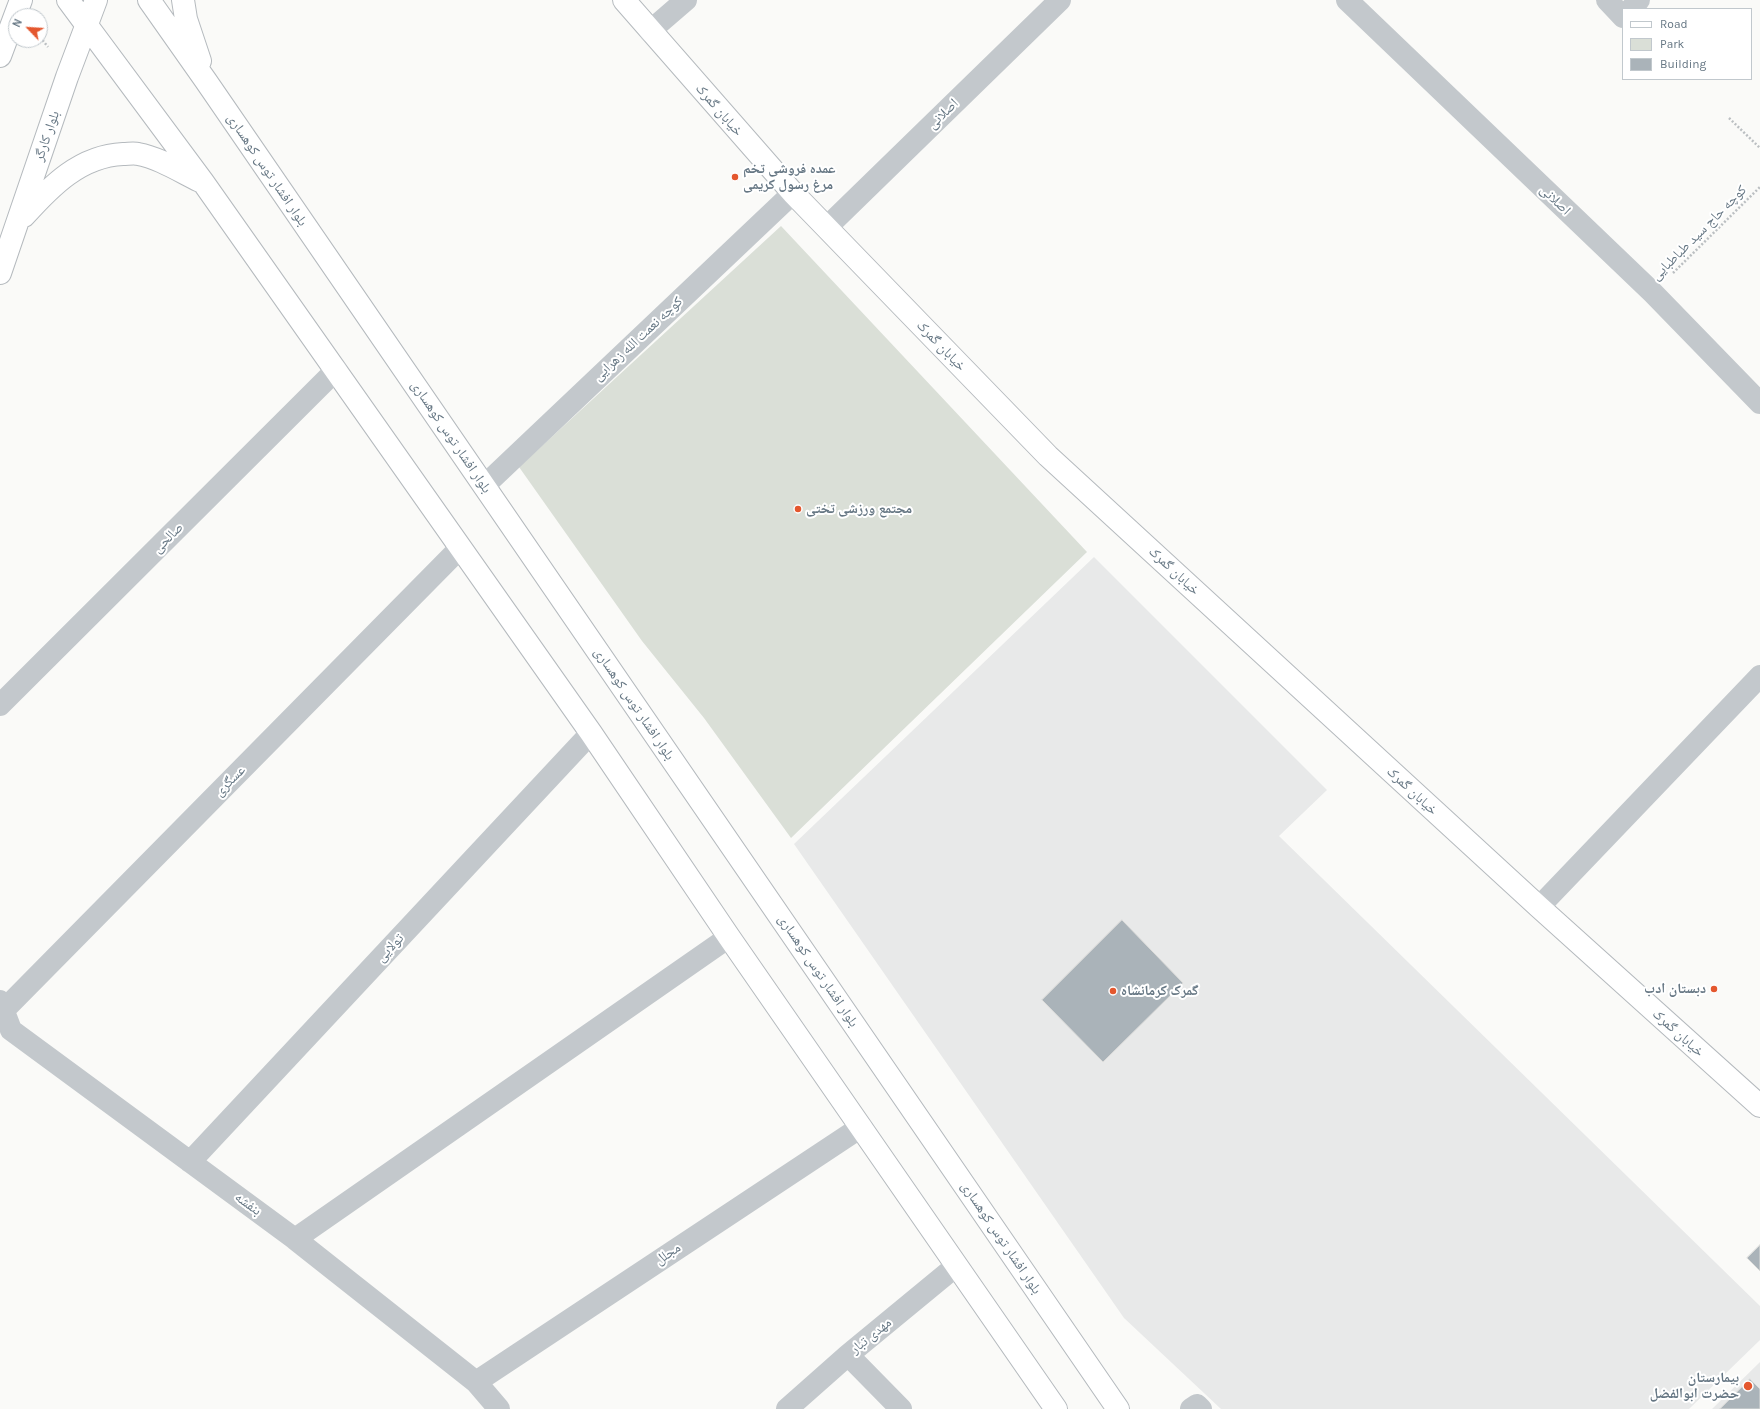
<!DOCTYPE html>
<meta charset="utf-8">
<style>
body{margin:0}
#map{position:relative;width:1760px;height:1409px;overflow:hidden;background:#fafaf8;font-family:Karla,sans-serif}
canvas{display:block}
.legend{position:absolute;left:1622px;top:8px;width:130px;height:72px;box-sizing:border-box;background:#fff;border:1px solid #c1c8cd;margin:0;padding:5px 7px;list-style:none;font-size:12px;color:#657683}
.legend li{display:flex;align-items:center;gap:8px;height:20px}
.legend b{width:20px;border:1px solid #c1c8cd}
.north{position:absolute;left:8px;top:8px;width:40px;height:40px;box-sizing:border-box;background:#fff;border:1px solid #c1c8cd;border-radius:50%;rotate:295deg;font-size:11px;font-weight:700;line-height:16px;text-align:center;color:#657683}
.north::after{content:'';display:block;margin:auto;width:14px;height:18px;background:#e4572e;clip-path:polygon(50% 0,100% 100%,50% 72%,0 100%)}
</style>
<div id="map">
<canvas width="1760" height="1409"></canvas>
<ul class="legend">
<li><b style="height:5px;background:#fff"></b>Road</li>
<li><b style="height:11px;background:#dadfd7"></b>Park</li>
<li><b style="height:11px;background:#aab3b9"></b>Building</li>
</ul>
<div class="north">N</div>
</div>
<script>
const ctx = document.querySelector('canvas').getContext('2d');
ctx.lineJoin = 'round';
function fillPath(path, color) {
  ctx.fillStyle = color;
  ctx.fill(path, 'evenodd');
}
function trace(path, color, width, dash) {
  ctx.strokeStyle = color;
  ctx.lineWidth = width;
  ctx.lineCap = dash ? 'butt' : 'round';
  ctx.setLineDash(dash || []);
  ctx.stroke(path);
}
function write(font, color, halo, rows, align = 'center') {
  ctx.font = font + ' Karla,"Noto Naskh Arabic",sans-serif';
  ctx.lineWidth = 4;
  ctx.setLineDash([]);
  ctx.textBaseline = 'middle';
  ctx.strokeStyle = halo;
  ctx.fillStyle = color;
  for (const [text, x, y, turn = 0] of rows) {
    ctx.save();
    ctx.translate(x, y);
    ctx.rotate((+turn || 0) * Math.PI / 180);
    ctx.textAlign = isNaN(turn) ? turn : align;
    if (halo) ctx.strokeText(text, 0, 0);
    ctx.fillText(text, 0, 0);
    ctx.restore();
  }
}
const built = new Path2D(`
 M1094,557L1327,790L1279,836L1760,1306V1340L1689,1409H1221L1124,1318L794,844Z
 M1760,1362V1409H1712Z`);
const green = new Path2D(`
 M781,226L1087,552L791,838L704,718L642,641L519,467Z`);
const building = new Path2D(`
 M1122,920L1183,983L1103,1062L1042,1000Z
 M1760,1245V1271L1747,1258Z
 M1750,1379L1760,1389V1409H1720Z`);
const path = new Path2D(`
 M40,37L48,47
 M1729,118L1760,148
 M1673,273L1760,187`);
const minor = new Path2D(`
 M1347,0L1653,293L1760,403
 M1607,0L1623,17
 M1631,9L1639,0
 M650,31L686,0
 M827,227L1060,0
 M484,486L793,193
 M0,705L336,370
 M1539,907L1760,676
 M0,1001L11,1030L295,1239L476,1382L499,1409
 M0,1014L460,548
 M190,1162L591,733
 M295,1239L729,937
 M848,1355L901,1409
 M476,1382L861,1127
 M787,1409L848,1355L956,1266
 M1191,1409L1197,1405L1201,1409`);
const major = new Path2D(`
 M68,0L203,182L591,733L729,937L1056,1409
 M149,0L206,81L1118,1409
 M183,0L186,19L200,61
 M624,0L793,193L1048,456L1539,907L1760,1106
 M0,56L21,0
 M24,216C51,186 80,156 123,154C128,154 134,153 138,154C160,158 181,172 200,181
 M0,273L67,77L96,0`);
const markers = [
 [735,177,4,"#e4572e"],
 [798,509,4,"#e4572e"],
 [1714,989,4,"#e4572e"],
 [1113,991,4,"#e4572e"],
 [1748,1386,5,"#e4572e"]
];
const streetNames = [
 ["خیابان گمرک",719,110,49],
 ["اصلانی",943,114,-44],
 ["بلوار کارگر",47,136,-71],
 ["بلوار افشار توس کوهساری",267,170,56],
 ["اصلانی",1555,200,44],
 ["کوچه حاج سید طباطبایی",1699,233,-45],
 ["کوچه نعمت الله زهرایی",638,339,-43],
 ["خیابان گمرک",941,346,46],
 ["بلوار افشار توس کوهساری",451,437,56],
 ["صالحی",168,538,-45],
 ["خیابان گمرک",1174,571,43],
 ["بلوار افشار توس کوهساری",634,704,56],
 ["عسگری",230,781,-45],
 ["خیابان گمرک",1412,791,43],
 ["تولایی",390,948,-47],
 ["بلوار افشار توس کوهساری",818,971,56],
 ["خیابان گمرک",1678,1033,42],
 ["بنفشه",248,1204,36],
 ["بلوار افشار توس کوهساری",1001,1238,56],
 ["مجلل",668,1254,-34],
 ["مهدی تبار",871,1336,-39]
];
const poiNames = [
 ["عمده فروشی تخم",743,169],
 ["مرغ رسول کریمی",743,185],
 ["مجتمع ورزشی تختی",806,509],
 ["دبستان ادب",1706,989,"right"],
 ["گمرک کرمانشاه",1121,991],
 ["بیمارستان",1739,1378,"right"],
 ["حضرت ابوالفضل",1739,1394,"right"]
];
fillPath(built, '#e8e9e9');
fillPath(green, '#dadfd7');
fillPath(building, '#aab3b9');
trace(building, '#dcdcda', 1);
trace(major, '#b5babe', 24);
trace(path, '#bbbfc2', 2.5, [2, 2]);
trace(minor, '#c3c8cc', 22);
trace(major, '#fff', 22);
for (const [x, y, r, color] of markers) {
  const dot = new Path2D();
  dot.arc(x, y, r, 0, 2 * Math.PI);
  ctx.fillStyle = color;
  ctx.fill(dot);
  trace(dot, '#fff', 1.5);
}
write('14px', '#657683', '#fff', streetNames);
write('bold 14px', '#657683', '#fff', poiNames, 'left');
</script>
